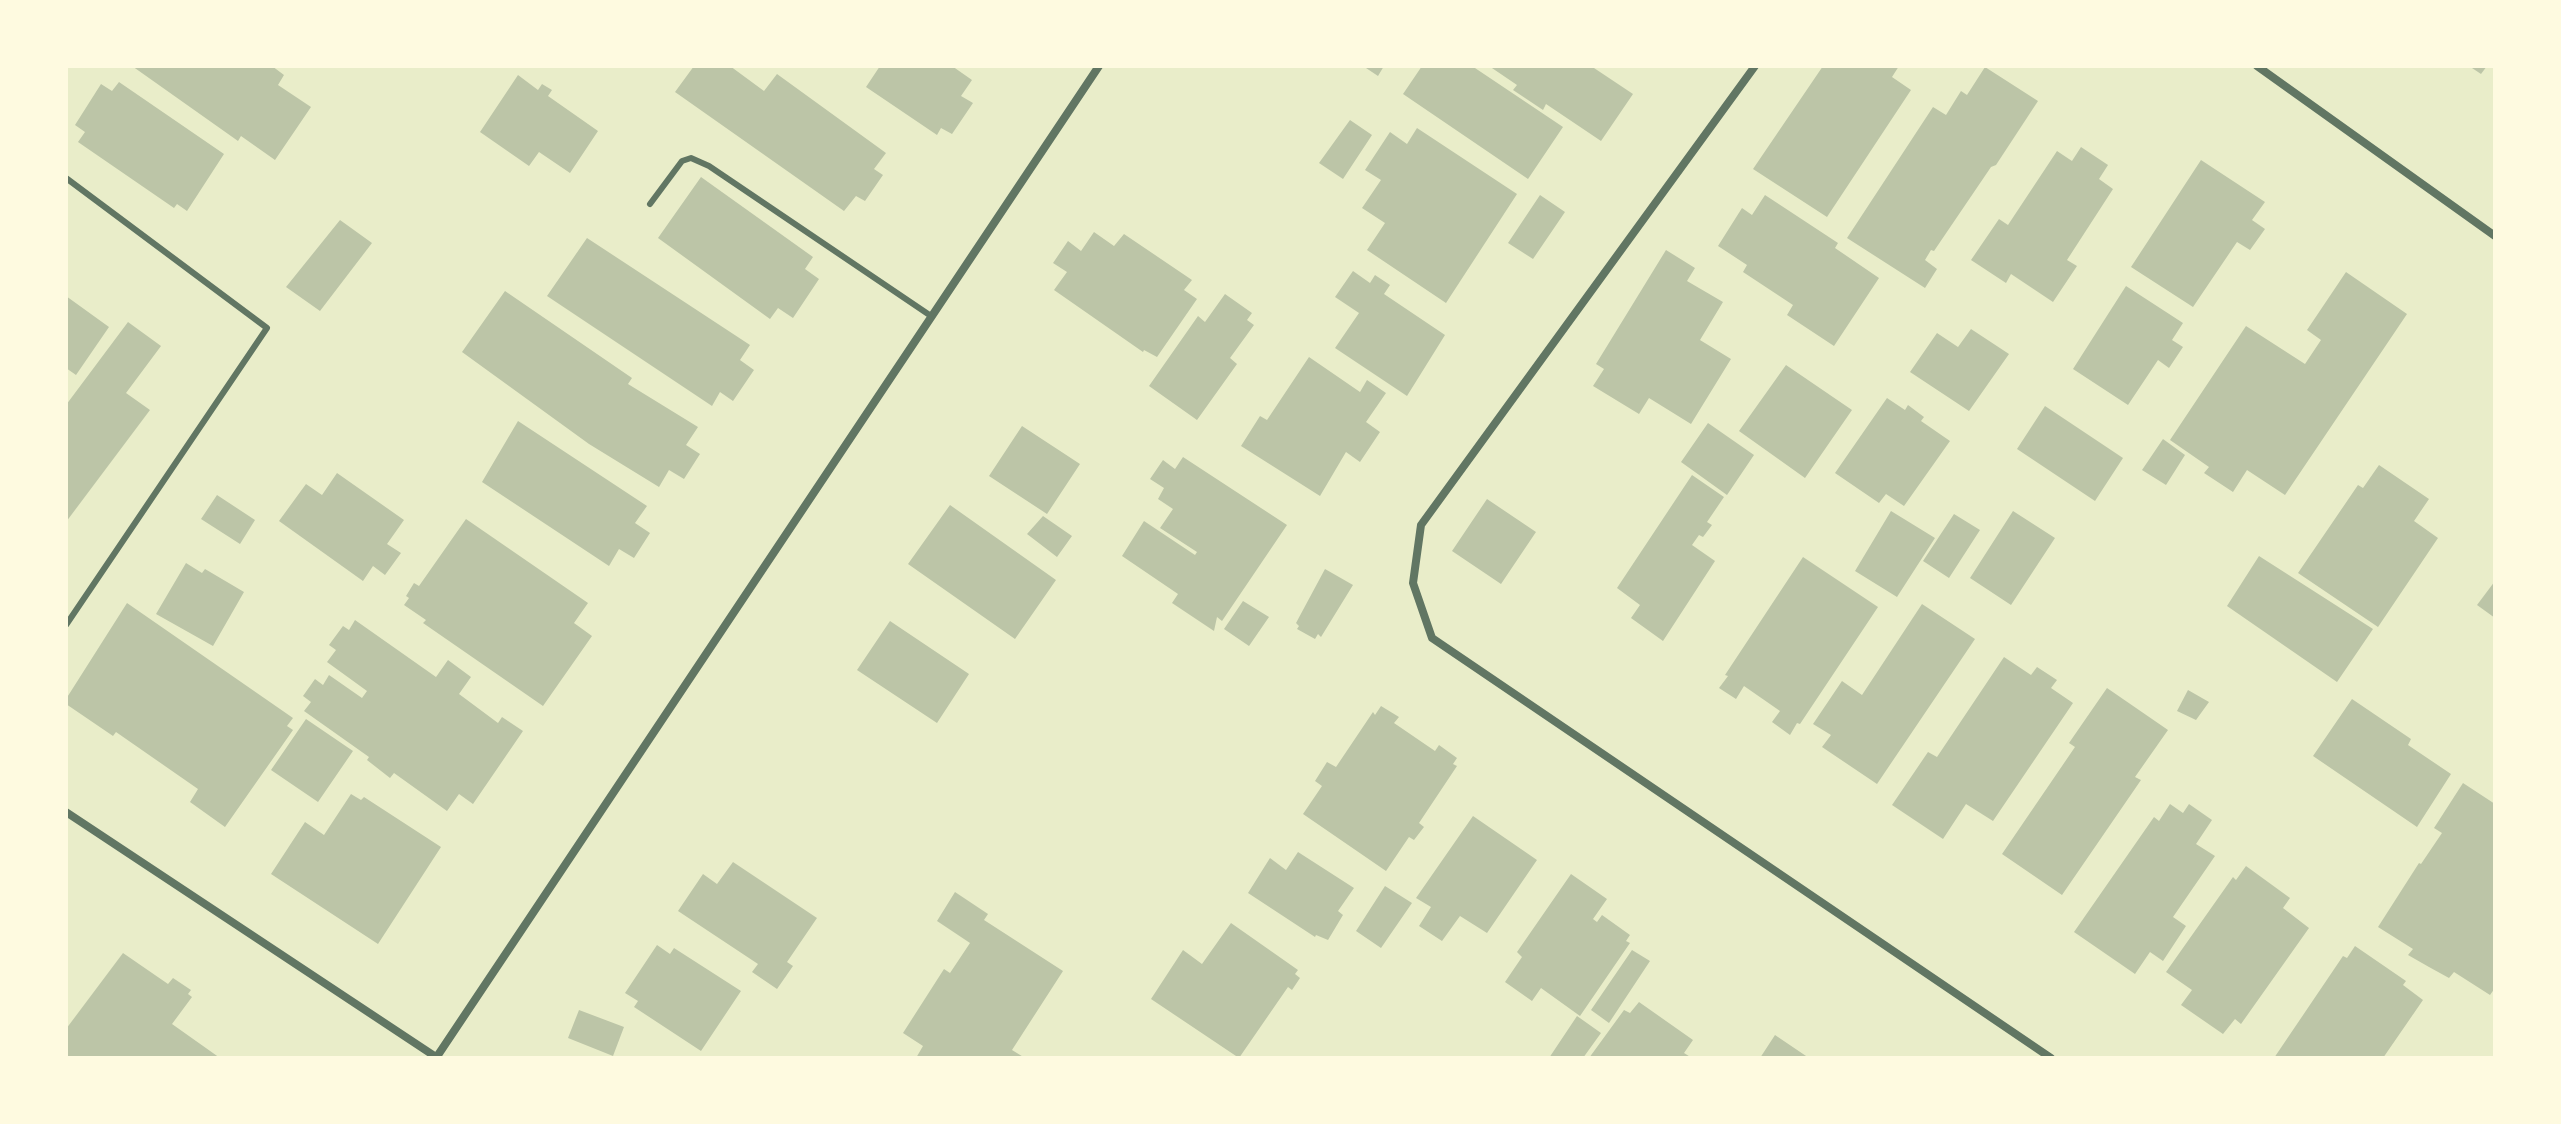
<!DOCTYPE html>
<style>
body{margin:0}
#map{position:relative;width:2561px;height:1124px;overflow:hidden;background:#e9edc9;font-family:Ubuntu,sans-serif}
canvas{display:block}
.frame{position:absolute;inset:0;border:68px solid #fefae0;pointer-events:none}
</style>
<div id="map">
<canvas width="2561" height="1124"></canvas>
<div class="frame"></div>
</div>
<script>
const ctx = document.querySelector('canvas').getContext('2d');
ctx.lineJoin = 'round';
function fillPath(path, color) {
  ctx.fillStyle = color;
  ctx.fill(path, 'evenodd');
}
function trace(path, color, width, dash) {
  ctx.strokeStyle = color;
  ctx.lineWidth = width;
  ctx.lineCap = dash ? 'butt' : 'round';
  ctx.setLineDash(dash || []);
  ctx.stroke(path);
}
const building = new Path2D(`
 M132,66H272L284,75L278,85L311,107L275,160L241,136L238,141Z
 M694,66H730L764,91L777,74L886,153L874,169L883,175L865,201L856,196L844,211L675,92Z
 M880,66H952L972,80L961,96L973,103L952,134L941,128L937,135L866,87Z
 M1363,66H1384L1378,76Z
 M1422,66H1472L1563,127L1528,179L1403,94Z
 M1489,66H1591L1633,94L1601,141L1546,104L1543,110L1513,90L1517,85Z
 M1823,66H1899L1892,77L1911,90L1827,217L1753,169Z
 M2469,66H2487L2481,74Z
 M1985,67L2038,101L1996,165L1991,167L1934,251L1931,250L1925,260L1937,269L1925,288L1847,238L1933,107L1946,115L1961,91L1967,95Z
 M518,75L538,90L542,84L552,90L548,96L598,131L570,173L539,152L529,166L480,132Z
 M119,82L224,154L187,211L177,204L174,208L78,142L85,132L75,125L101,84L112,91Z
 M1350,120L1372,135L1343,179L1319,163Z
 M1417,128L1517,194L1446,303L1367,250L1385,223L1362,208L1381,180L1365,170L1390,132L1407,144Z
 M2081,147L2108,165L2099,179L2113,189L2067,260L2077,266L2053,302L2011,274L2006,283L1971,260L1999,219L2008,225L2057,151L2072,161Z
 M2201,160L2265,202L2252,220L2265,229L2250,250L2237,242L2193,307L2131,267Z
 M701,177L813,257L805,269L819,279L793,318L778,308L770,319L658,238Z
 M1540,195L1565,212L1533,259L1508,243Z
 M1765,195L1838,243L1835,248L1879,278L1834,346L1787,315L1793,305L1743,272L1747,265L1718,246L1742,208L1752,215Z
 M340,220L372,243L320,311L286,287Z
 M1094,232L1114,246L1124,234L1192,280L1184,290L1197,299L1157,357L1144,350L1143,352L1054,290L1067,272L1053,263L1068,241L1081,251Z
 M587,238L750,345L740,360L754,370L733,401L720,392L712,406L547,296Z
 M1666,250L1695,268L1687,281L1723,302L1700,340L1731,359L1691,424L1649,398L1639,414L1593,386L1604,369L1596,364Z
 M1353,271L1370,283L1375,275L1390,285L1384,294L1445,335L1407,396L1335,348L1359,313L1335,297Z
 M2346,272L2407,314L2285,495L2247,470L2233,492L2204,473L2209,467L2170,440L2246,326L2305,364L2321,340L2307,330Z
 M2126,286L2183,323L2172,340L2183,347L2169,368L2158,360L2128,405L2073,369Z
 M505,291L632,378L628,384L698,427L686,445L700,454L684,479L669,470L659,487L589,444L462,352Z
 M1225,294L1252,313L1247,320L1254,325L1230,358L1237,364L1197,420L1149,386L1198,316L1205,322Z
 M66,296L109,327L76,375L66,368Z
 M128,322L161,346L126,393L150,410L66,522V405Z
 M1971,329L2009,354L1969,411L1910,372L1937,333L1958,347Z
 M1309,357L1360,392L1367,380L1386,393L1366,422L1380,432L1360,462L1346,452L1320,496L1241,446L1260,416L1267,420Z
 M1786,365L1852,410L1805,478L1739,431Z
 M1887,398L1905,410L1908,405L1924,417L1921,421L1950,441L1904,506L1886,494L1879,503L1835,473Z
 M2045,406L2123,458L2095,501L2017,449Z
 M518,421L647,506L635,523L650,533L634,558L619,549L609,566L482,482Z
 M1708,423L1754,455L1727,495L1681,462Z
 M1022,426L1080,464L1047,514L989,476Z
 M2163,439L2185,455L2166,485L2142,470Z
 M1183,457L1287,525L1222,621L1217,617L1214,631L1172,603L1178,594L1122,556L1144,521L1195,555L1197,552L1160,528L1173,509L1158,499L1164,488L1150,479L1163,460L1175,469Z
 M2379,465L2429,499L2414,521L2438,538L2378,627L2298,573L2358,485L2363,488Z
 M337,473L404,520L387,544L401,553L385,575L373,566L363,581L279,521L306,484L322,495Z
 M1692,475L1724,497L1707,522L1712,525L1703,537L1699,535L1692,545L1715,561L1663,641L1631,618L1640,605L1617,588Z
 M217,495L255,520L240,544L201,519Z
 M1487,499L1536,532L1501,584L1452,551Z
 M950,505L1056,580L1015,639L908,564Z
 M1891,511L1935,538L1897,597L1855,571Z
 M2013,511L2055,538L2011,605L1970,578Z
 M1954,514L1980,530L1949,578L1923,561Z
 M1043,516L1072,536L1057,557L1027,534Z
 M466,519L588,603L574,623L592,636L543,706L423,623L426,620L404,605L409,598L406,596L414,583L419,586Z
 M2259,556L2373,629L2337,682L2227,606Z
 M1803,557L1878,607L1800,724L1797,723L1790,735L1772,722L1780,711L1744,686L1736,699L1719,688L1728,676L1725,675Z
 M186,563L202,573L205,569L244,592L213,646L156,614Z
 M1325,569L1353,585L1321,637L1318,634L1315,639L1297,629L1299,626L1296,623Z
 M2495,581V618L2477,605Z
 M1243,601L1269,617L1249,646L1224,629Z
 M127,603L293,718L287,726L293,730L225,827L190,802L198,789L116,732L113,736L66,704V699Z
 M1922,604L1975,639L1877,784L1822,747L1831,735L1813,724L1842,681L1862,695Z
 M355,620L436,677L448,660L471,677L459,694L498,723L502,717L523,731L473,804L459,794L447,811L394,773L390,778L367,760L369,757L304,711L311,702L303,696L315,679L323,685L329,675L362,698L367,691L327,662L336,650L329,645L343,626L349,630Z
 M890,621L969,674L937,723L857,670Z
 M2004,657L2031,675L2037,667L2057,680L2051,688L2073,703L1993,821L1966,804L1943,839L1892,805L1928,752L1937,757Z
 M2107,688L2168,730L2135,777L2141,780L2062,895L2002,854L2075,747L2069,743Z
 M2188,690L2209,702L2196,720L2177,711Z
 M2352,699L2411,739L2408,745L2451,774L2417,827L2313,756Z
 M1381,706L1399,717L1394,723L1435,751L1439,745L1457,758L1453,764L1457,766L1419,823L1424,827L1414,840L1409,837L1386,871L1303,814L1322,786L1315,781L1327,762L1336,767L1373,712L1375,715Z
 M306,719L353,751L318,802L271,770Z
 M2463,783L2495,804V988L2490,995L2454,972L2449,978L2429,967L2408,955L2413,949L2378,927L2419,863L2421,864L2442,833L2434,828Z
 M351,794L361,800L364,797L441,847L378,944L271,874L305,822L324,835Z
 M2170,804L2183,813L2189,804L2212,820L2196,844L2215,856L2173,917L2186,926L2163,961L2150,952L2135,974L2074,932L2154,817L2159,821Z
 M1473,816L1537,860L1487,933L1460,916L1442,941L1419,926L1431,907L1416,898Z
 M1298,852L1354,888L1338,911L1343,915L1328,940L1316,935L1315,937L1248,893L1270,858L1286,870Z
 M733,862L817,918L787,962L793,966L777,989L752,972L758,964L678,911L703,874L717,884Z
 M2246,866L2290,898L2283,908L2309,928L2241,1024L2235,1019L2223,1034L2181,1005L2192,990L2166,972L2233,877L2236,880Z
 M1571,874L1607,899L1593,919L1597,922L1602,915L1630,935L1626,941L1630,943L1580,1016L1541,988L1532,1001L1505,982L1522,957L1517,952Z
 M1385,886L1412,903L1381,948L1356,931Z
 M955,892L988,914L984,920L1063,971L1012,1050L1025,1058H916L923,1046L903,1033L944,969L950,973L970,943L937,921Z
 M1231,923L1298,970L1295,974L1300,978L1292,990L1288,987L1239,1058L1151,999L1183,950L1202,964Z
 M657,945L670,954L674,948L741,991L701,1051L634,1007L638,1001L625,993Z
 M2355,946L2406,981L2403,985L2423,1000L2383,1058H2274L2343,956L2347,958Z
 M1632,950L1650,961L1609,1023L1591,1010Z
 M123,953L168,984L173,978L191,990L188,994L192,997L172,1024L220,1058H66V1029Z
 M1639,1002L1693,1040L1684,1053L1692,1058H1589L1624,1010L1630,1013Z
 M579,1010L624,1027L613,1056L568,1038Z
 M1577,1016L1601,1033L1583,1058H1549Z
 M1775,1035L1809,1058H1760Z`);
const service = new Path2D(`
 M66,178L267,328L66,625
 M650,204L682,161L691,158L709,166L931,316`);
const minor = new Path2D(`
 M1755,66L1421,525L1413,583L1432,638L2051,1058
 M2257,66L2495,236
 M66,812L436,1057
 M436,1058L1099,66`);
fillPath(building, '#bcc5a7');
trace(service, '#617663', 6);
trace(minor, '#617663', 8);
</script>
